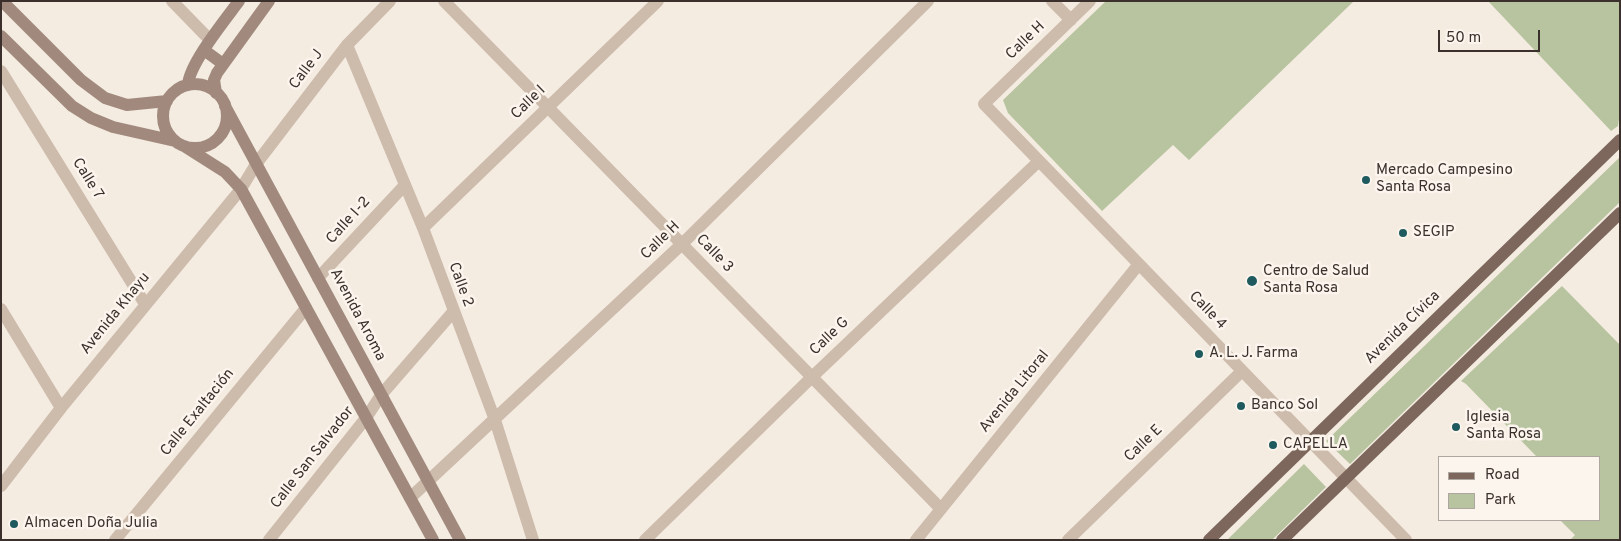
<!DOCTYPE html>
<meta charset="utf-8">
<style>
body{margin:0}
#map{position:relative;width:1621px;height:541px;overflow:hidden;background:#f4ebe1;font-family:Overpass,sans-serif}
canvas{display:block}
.frame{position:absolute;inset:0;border:2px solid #3b302b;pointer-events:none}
.legend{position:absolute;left:1438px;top:456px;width:162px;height:65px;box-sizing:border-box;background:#fbf5ee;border:1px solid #aea6a0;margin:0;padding:6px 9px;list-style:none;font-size:15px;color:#3b302b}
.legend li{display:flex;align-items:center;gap:10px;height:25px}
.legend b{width:25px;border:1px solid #aea6a0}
.scale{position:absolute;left:1438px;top:30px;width:102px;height:22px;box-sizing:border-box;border:2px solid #3b302b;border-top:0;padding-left:6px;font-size:15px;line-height:18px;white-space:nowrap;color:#3b302b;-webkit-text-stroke:4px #fbf5ee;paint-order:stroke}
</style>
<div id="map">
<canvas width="1621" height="541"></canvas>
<div class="frame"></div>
<ul class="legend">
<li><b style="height:6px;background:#7d675c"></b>Road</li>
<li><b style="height:14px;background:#b8c4a0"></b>Park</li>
</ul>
<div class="scale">50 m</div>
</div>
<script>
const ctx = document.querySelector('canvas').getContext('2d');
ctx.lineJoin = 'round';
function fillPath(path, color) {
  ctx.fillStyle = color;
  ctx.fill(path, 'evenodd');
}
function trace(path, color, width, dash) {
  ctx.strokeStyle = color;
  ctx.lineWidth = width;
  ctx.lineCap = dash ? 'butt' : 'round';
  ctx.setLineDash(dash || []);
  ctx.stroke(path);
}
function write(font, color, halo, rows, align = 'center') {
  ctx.font = font + ' Overpass,sans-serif';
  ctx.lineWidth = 5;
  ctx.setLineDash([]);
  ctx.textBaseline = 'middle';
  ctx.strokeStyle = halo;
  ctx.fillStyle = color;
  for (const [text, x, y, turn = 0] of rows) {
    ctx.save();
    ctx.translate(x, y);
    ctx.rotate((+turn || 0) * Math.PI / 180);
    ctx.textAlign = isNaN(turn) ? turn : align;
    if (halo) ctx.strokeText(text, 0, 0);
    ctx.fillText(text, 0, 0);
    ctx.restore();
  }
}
const green = new Path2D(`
 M1106,1H1354L1189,160L1173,145L1102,211L1008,113L1003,100Z
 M1488,1H1620V112L1618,126L1611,131Z
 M1620,157V202L1350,464L1326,441Z
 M1562,286L1620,345V540H1570L1575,535L1560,520H1600V457H1537L1466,384L1461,381Z
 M1304,464L1326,487L1272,540H1227Z`);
const street = new Path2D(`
 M172,1L210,40
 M444,1L941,509
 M1052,1L1071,20
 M1090,1L984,104L1406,540
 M347,45L423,228L495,420L533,540
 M1,71L145,304
 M423,228L658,1
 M318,278L404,186
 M1,309L61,408
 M1,486L61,408L241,189L256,164L347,45L390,1
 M410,498L682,244L928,1
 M115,540L306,308
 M269,540L366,418L381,395L453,312
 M645,540L812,377L1039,161
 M916,540L1139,264
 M1068,540L1242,371`);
const secondary = new Path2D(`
 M2,1L81,80L105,98L127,105L167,101
 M1,36L72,106L91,118L113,127L175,141
 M204,50L223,64
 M163 116a32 32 0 1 1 64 0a32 32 0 1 1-64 0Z
 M188,85C189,64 225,20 239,1
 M216,93L214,80L217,73L269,1
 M225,106L460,540
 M184,146L225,172L241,189L433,540`);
const primary = new Path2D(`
 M1209,540L1620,140
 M1282,540L1620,213`);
const markers = [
 [1366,180,5,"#1f5a5e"],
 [1403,233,5,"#1f5a5e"],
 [1252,281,6,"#1f5a5e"],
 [1199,354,5,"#1f5a5e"],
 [1241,406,5,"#1f5a5e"],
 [1456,427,5,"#1f5a5e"],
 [1273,445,5,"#1f5a5e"],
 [14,524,5,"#1f5a5e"]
];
const streetNames = [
 ["Calle H",1026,41,-44],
 ["Calle J",307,70,-53],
 ["Calle I",529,103,-44],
 ["Calle 7",87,179,58],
 ["Calle I-2",349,221,-48],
 ["Calle H",661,241,-44],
 ["Calle 3",714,254,46],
 ["Calle 2",460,285,70],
 ["Calle 4",1207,311,46],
 ["Avenida Khayu",116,314,-51],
 ["Avenida Aroma",357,315,62],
 ["Avenida Cívica",1403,328,-44],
 ["Calle G",830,337,-44],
 ["Avenida Litoral",1015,392,-51],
 ["Calle Exaltación",198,413,-51],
 ["Calle E",1144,444,-44],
 ["Calle San Salvador",313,458,-52]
];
const poiNames = [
 ["Mercado Campesino",1376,171],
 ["Santa Rosa",1376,188],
 ["SEGIP",1413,233],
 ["Centro de Salud",1263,272],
 ["Santa Rosa",1263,289],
 ["A. L. J. Farma",1209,354],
 ["Banco Sol",1251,406],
 ["Iglesia",1466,418],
 ["Santa Rosa",1466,435],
 ["CAPELLA",1283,445],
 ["Almacen Doña Julia",24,524]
];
fillPath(green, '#b8c4a0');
trace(street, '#cdbbac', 12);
trace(secondary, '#a18a7d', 12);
trace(primary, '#7d675c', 12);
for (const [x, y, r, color] of markers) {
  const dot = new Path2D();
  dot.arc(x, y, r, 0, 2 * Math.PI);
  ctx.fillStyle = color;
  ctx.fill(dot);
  trace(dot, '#fbf5ee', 2);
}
write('15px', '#3b302b', '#fbf5ee', streetNames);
write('15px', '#3b302b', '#fbf5ee', poiNames, 'left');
</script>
